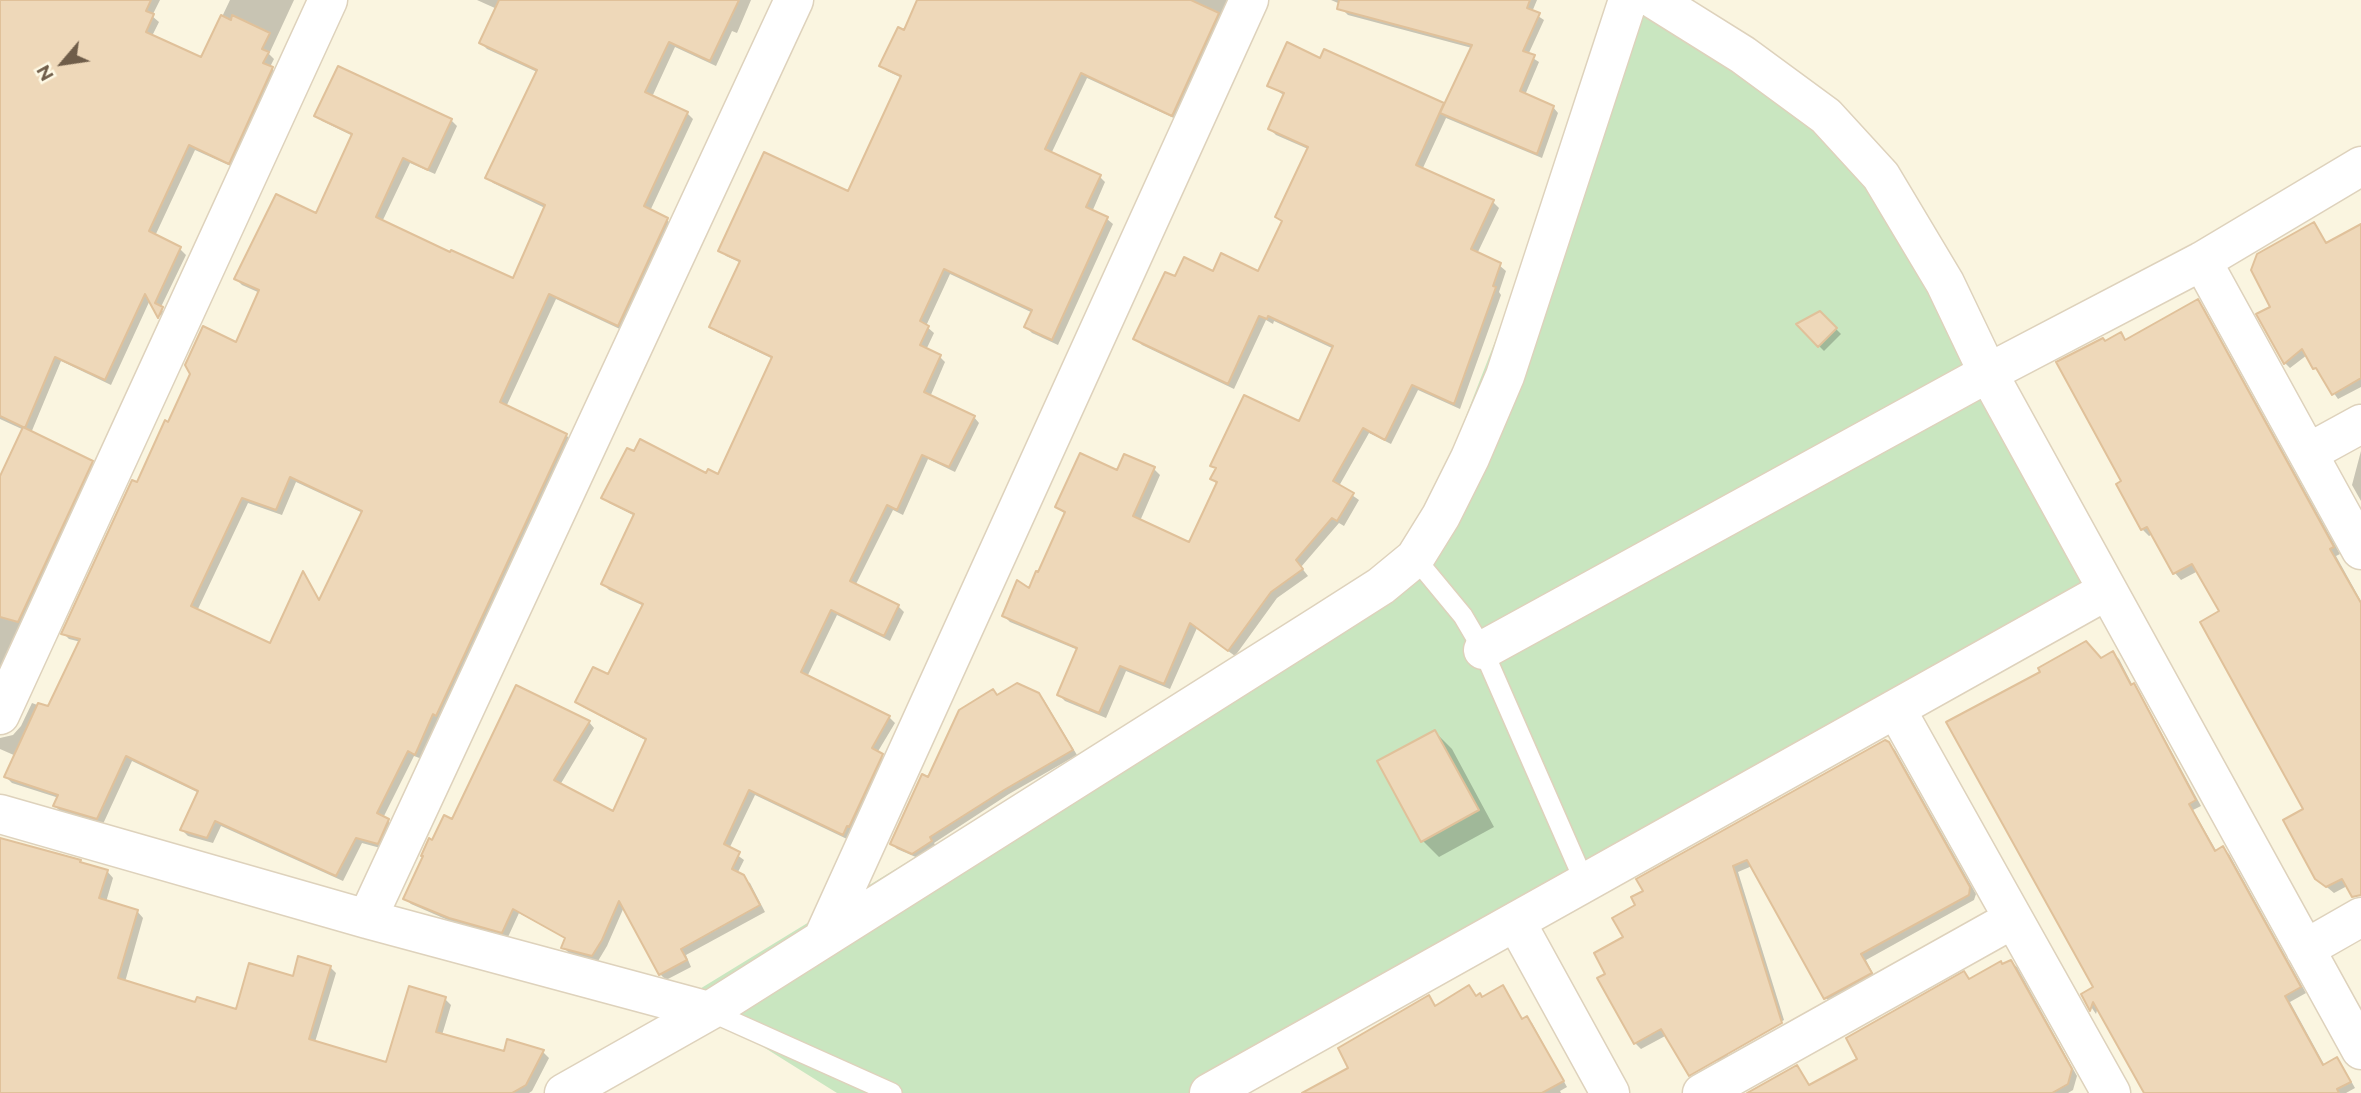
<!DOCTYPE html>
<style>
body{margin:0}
#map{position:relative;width:2361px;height:1093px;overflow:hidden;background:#faf5e0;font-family:Raleway,sans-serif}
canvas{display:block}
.north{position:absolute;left:28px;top:28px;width:70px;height:70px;-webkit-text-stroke:5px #fef9e5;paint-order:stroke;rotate:241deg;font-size:19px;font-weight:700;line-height:28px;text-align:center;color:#6f5d49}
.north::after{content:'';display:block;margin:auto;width:24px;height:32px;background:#6f5d49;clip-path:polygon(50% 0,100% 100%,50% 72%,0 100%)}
</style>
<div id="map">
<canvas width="2361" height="1093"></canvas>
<div class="north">N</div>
</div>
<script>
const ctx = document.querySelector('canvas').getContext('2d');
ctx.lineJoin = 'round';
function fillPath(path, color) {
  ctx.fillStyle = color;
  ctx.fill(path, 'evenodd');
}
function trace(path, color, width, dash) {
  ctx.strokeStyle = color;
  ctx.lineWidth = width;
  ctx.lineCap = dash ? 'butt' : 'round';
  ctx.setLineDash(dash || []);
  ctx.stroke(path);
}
const green = new Path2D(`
 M1628,0L1809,109L1879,184L2106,591L1209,1093H837L685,998L1413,552Z`);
const shadow = new Path2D(`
 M0,0H160L152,16L159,22L152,36L202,59L230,0H294L269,54L274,59L270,67L278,74L235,168L195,150L155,236L180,249L186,255L160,309L168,314L165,322L150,300L111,385L61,361L31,433L91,462L97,468L0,679V480L24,430L0,419Z
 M477,0H751L737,33L732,31L716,66L675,47L652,97L687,113L693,119L650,211L667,220L673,226L624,331L556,299L506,407L566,435L572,441L422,759L414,756L383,818L394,826L384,849L362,843L343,881L221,826L213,843L188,836L182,830L199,793L132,761L103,824L61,812L55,806L59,798L12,783L6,777L16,756L0,749V738L13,735L21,726L32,703L48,709L81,642L69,639L63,633L138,484L169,425L237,344L260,293L242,285L236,279L317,215L353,136L322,121L316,116L451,120L457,126L435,174L410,163L382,222L514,280L545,208L493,183L487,177L537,72L487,49L481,43L497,9ZM296,482L363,513L320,601L303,574L271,645L197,611L248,503L282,515Z
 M933,0H1227L1178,120L1087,78L1051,154L1100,177L1105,182L1092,212L1107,219L1113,224L1058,345L1032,333L1026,327L1033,313L950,274L926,326L934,333L926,350L940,357L945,362L930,397L974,417L979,423L955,472L928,459L903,515L893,510L855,586L898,606L904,612L890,641L837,615L807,677L889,717L895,723L877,753L887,761L849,840L755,795L729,849L744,860L737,874L750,883L765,912L686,955L691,967L666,980L660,974L624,907L607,946L598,961L569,953L563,947L567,939L519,913L508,937L457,924L411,904L406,899L433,842L453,822L589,722L594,728L560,785L614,813L647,741L583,707L577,701L608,677L644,606L609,590L603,584L635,516L609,503L603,498L707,475L719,477L773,359L717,332L711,326L741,263L726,256L720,250L849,193L902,78L887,71L881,65L905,32Z
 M1331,0H1537L1532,12L1544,20L1528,55L1539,62L1525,95L1553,107L1558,113L1542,158L1446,118L1422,170L1493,202L1499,208L1477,254L1499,265L1506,271L1499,292L1501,295L1460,409L1418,390L1391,444L1369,433L1339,486L1359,500L1344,526L1339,523L1301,567L1308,576L1277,598L1235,656L1197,628L1170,689L1126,671L1106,718L1065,701L1059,695L1078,650L1010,622L1004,616L1030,591L1039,575L1065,514L1057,507L1118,472L1154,469L1160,475L1140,521L1190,544L1218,485L1212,479L1217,470L1213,466L1300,423L1334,349L1274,321L1273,324L1266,320L1234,389L1142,345L1136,339L1176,279L1214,273H1259L1283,223L1277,217L1308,149L1276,135L1270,129L1285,96L1269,85L1321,60L1445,106L1472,48L1348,15L1343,10L1345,6Z
 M2313,224L2327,244L2361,226V387L2338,399L2307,355L2290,368L2285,363L2259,315L2273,307Z
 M2198,301L2204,308L2340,554L2336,556L2361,601V883L2349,885L2334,893L2316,878L2305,810L2221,612L2198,571L2181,580L2175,573L2153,534L2149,536L2142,529L2124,482L2106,343L2121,334L2127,341Z
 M1820,313L1841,334L1824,351L1798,325Z
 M2361,451V501L2352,485Z
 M2113,653L2119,659L2133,686L2139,691L2201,806L2193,810L2217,852L2223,849L2229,854L2306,993L2290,1002L2325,1066L2337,1059L2342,1065L2355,1088L2346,1093H2154L2098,1007L2096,1014L2083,995L2095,988L2101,660Z
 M1038,694L1044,700L1077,755L1009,794L934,843L936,846L918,858L897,849L892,844L929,780L998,697Z
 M1435,732L1452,749L1494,827L1439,857L1423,841Z
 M1888,743L1895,750L1976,894L1974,900L1866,960L1876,979L1832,1004L1826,998L1752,866L1738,872L1784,1020L1728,1052V1056L1785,1024L1787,1029L1722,1065L1717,1060L1729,1036L1667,1035L1641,1049L1635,1043L1608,975L1625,938Z
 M0,840L107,871L113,878L106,902L137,911L143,918L125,982L196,1004L237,1011L294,978L330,967L336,973L315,1042L387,1064L445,999L451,1005L442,1035L505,1053L543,1052L549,1058L532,1091L529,1093H0Z
 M2011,962L2017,967L2077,1076L2073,1090L2068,1093H1750L1797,1067L1811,1087L1860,1059L1964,974L1971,980Z
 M1469,987L1477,997L1483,998L1503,987L1508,993L1523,1020L1527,1018L1532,1023L1567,1087L1560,1091L1561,1093H1305L1350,1068L1429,998L1436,1007Z`);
const building = new Path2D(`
 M0,0H151L146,11L154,14L146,32L201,57L221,15L231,20L232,15L270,33L262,49L269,52L263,63L273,67L229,164L189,145L149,231L181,247L155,303L163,307L158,318L145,294L105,380L55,357L25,428L0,416Z
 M499,0H739L710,61L669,42L645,92L688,112L644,206L668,218L618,326L549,294L500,402L567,434L436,716L433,714L415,755L408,751L377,813L389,819L378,844L356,838L336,876L215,821L207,838L180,830L198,791L126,756L97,819L53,806L58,795L4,777L38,703L48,706L80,639L61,634L132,480L137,482L165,420L168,422L190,374L185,365L203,326L236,342L259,290L234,279L276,194L316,213L352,134L314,116L338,66L452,119L428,170L403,158L376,217L450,252L451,250L513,278L545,205L485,178L537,70L479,43ZM290,477L362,511L319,600L303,571L270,643L191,606L242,498L276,510Z
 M917,0H1191L1219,13L1172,116L1081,73L1045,149L1101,175L1086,207L1108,217L1052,340L1024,327L1032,310L944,269L920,321L929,326L920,345L941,355L924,392L975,416L949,467L922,455L897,510L887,505L850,581L899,605L884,636L831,610L801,672L890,716L872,748L883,754L849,827L847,826L843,835L749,790L724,844L740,852L732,869L744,875L760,905L681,949L687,960L659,975L619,901L602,940L592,956L561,948L565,938L513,909L502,933L449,918L403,899L423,856H421L429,838L432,840L444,815L452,819L516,685L590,721L554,780L613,811L646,739L575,702L593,667L608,674L643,604L601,584L634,514L601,498L627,448L634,451L640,439L706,473L708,469L718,474L772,357L709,327L740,261L718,251L764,152L848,191L901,76L879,66L898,27L904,30Z
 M1339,0H1530L1527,8L1540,13L1523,51L1535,55L1520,91L1554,106L1537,154L1440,113L1472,45L1337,9Z
 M1287,42L1320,58L1324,49L1444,103L1416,165L1494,200L1471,249L1501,263L1493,286L1496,287L1454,404L1412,385L1385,440L1363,428L1333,481L1354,493L1337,521L1332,518L1296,560L1303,569L1271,592L1228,651L1190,623L1164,684L1120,666L1099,713L1057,695L1077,648L1002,616L1017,580L1029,588L1036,571L1038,572L1065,512L1055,507L1080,453L1117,470L1124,454L1155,467L1133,516L1189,542L1217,482L1210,479L1216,468L1210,466L1244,395L1299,421L1333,346L1268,316L1267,319L1259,316L1228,384L1133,339L1165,272L1175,276L1184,257L1213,271L1221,253L1258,271L1282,221L1275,217L1308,147L1268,129L1284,93L1267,86Z
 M2314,222L2326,243L2361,224V378L2332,395L2316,368L2313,369L2302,349L2284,364L2256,314L2270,307L2251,270L2257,254Z
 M2198,299L2334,547L2330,549L2361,603V895L2352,897L2342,879L2326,887L2315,879L2283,820L2303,809L2200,622L2219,611L2192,564L2173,574L2147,527L2141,530L2116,484L2121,481L2056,362L2103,338L2105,341L2121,332L2125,340Z
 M1820,311L1837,328L1818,347L1796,324Z
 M23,427L93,461L18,622L0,617V476Z
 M2086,641L2101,658L2113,651L2131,685L2134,683L2196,800L2189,804L2215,851L2223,846L2301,987L2285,996L2323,1065L2337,1057L2351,1082L2337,1089L2339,1093H2144L2093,1002L2090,1011L2081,994L2093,987L1946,722L2040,672L2038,668Z
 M1017,683L1039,693L1073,750L1004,790L930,837L932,841L912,854L890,844L922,774L928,777L959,710L993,689L997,695Z
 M1435,730L1479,810L1421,842L1377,761Z
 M1885,740L1889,742L1970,887L1969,895L1861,954L1872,973L1824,999L1747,860L1733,866L1782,1023L1689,1076L1661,1029L1634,1044L1597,978L1605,974L1594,953L1623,937L1612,918L1635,905L1631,897L1643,891L1636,879Z
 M0,838L81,860L80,862L108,870L99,898L138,910L118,978L195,1002L197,997L236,1009L249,963L293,976L298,956L331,966L309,1039L386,1062L409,986L446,997L436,1032L504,1051L507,1039L544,1050L526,1085L512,1093H0Z
 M2011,960L2072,1069L2068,1084L2052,1093H1747L1797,1065L1809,1085L1857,1059L1846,1038L1964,971L1969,979L2001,961L2002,964Z
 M1469,985L1476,996L1480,993L1482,997L1503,985L1522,1019L1527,1016L1564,1081L1542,1093H1302L1348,1068L1338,1048L1429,995L1435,1006Z`);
const lane = new Path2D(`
 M1415,558L1463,616L1483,650L1585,883
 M709,1011L892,1093`);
const street = new Path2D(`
 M1655,0L1743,55L1826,116L1881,176L1945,283L1988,373L2361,1050
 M2202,261L2361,550
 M2308,453L2361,424
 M1483,650L1988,373L2202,261L2361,166
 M1896,709L2111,1093
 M0,715L328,0
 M0,814L367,919L709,1011
 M367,919L794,0
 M1516,922L1610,1093
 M823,938L1249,0
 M2305,949L2361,917
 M564,1093L709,1011L1323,623L1381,586L1415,558L1441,516L1470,458L1505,376L1628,0
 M1209,1093L2106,591
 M1702,1093L2013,919`);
fillPath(green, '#c9e6c0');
fillPath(shadow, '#0003');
fillPath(building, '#eed8b9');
trace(building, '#e0c19a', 2);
trace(lane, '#ded2bc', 22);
trace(street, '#ded2bc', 41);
trace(lane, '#fff', 19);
trace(street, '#fff', 38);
</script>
